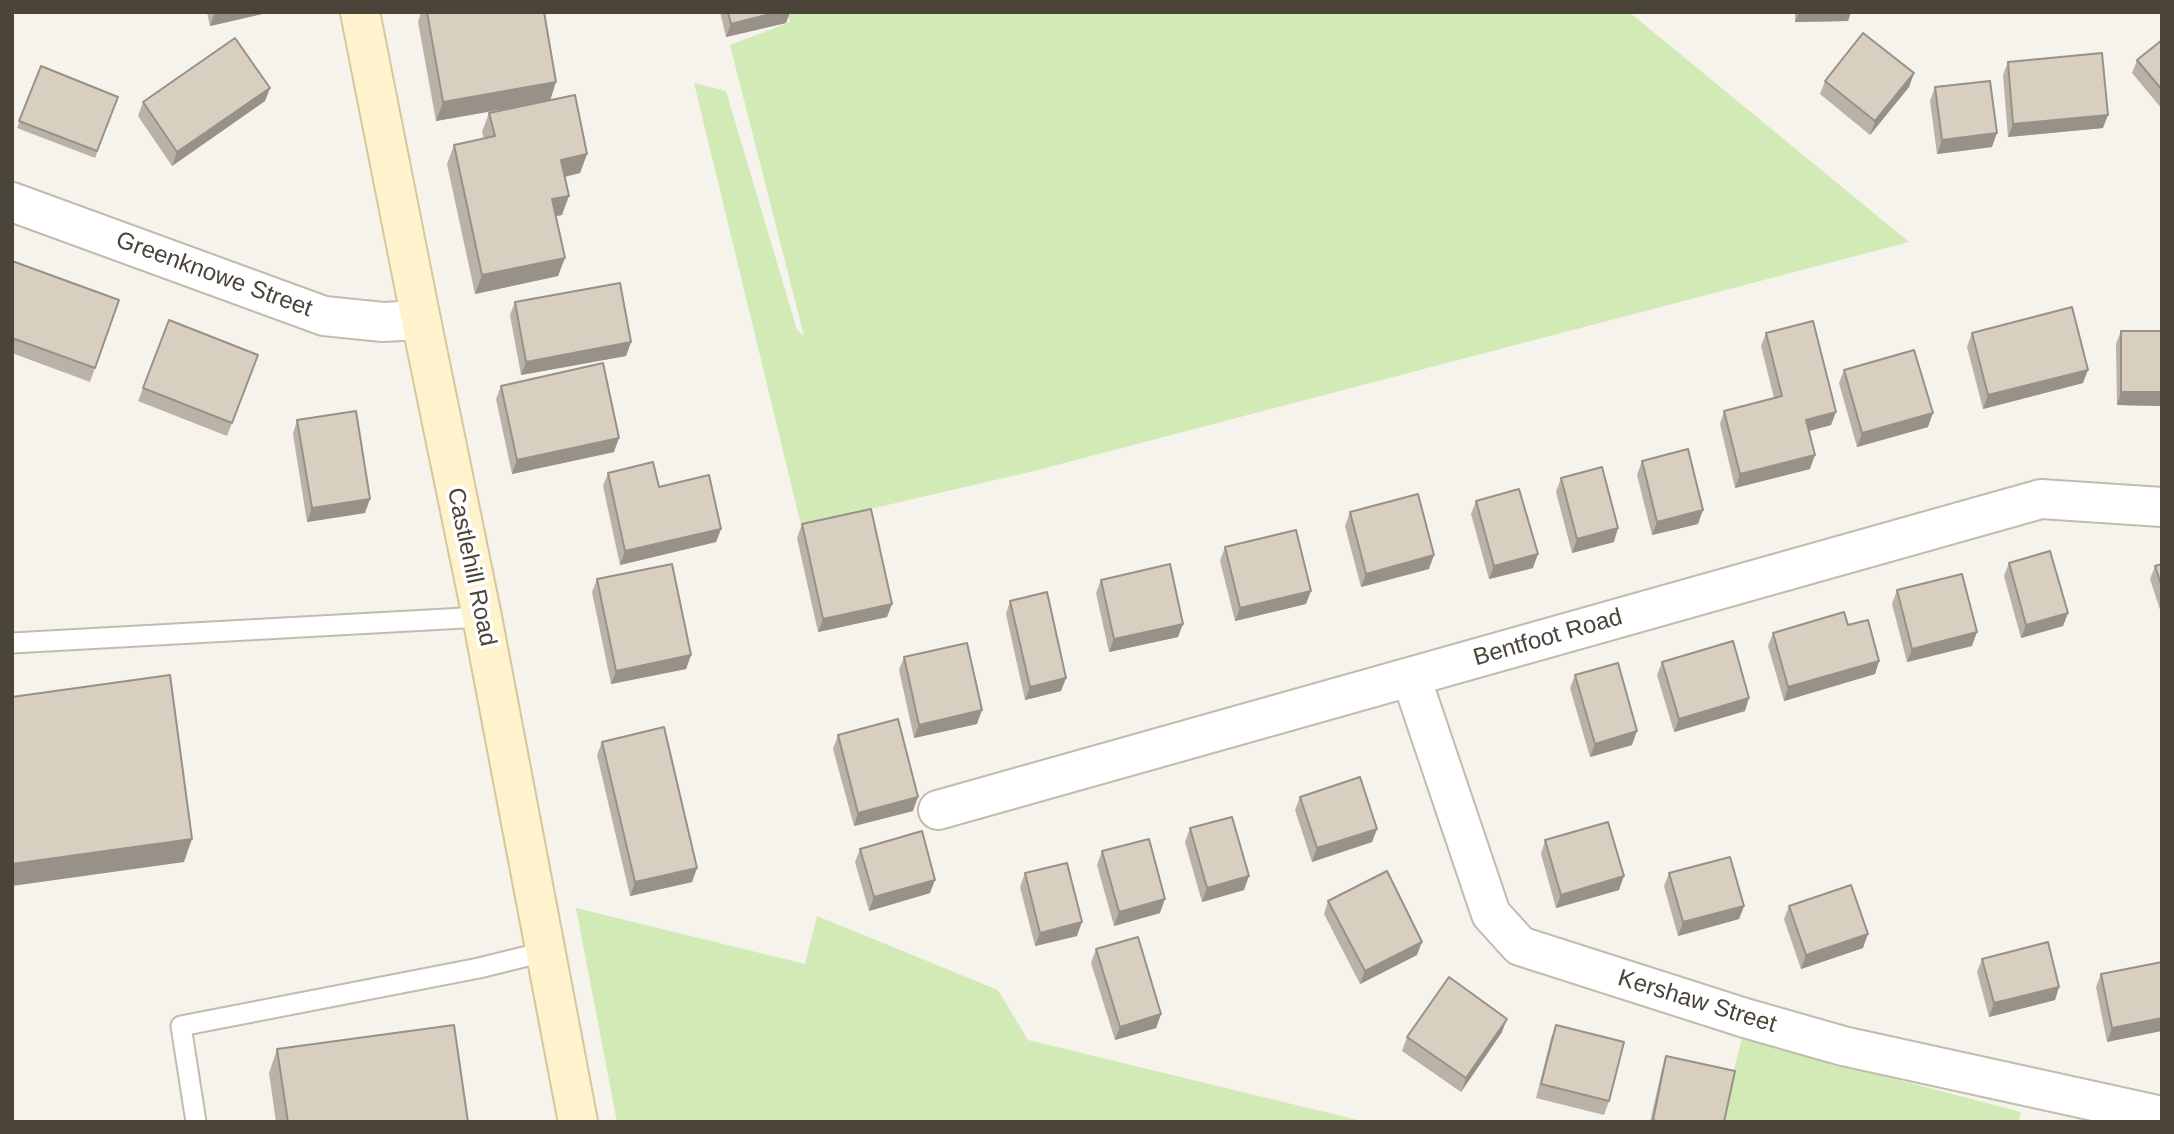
<!DOCTYPE html>
<style>
body{margin:0}
#map{position:relative;width:2174px;height:1134px;overflow:hidden;background:#f6f3ec;font-family:Helvetica,sans-serif}
canvas{display:block}
.frame{position:absolute;inset:0;border:14px solid #4b4439;pointer-events:none}
</style>
<div id="map">
<canvas width="2174" height="1134"></canvas>
<div class="frame"></div>
</div>
<script>
const ctx = document.querySelector('canvas').getContext('2d');
ctx.lineJoin = 'round';
function fillPath(path, color) {
  ctx.fillStyle = color;
  ctx.fill(path, 'evenodd');
}
function trace(path, color, width, dash) {
  ctx.strokeStyle = color;
  ctx.lineWidth = width;
  ctx.lineCap = dash ? 'butt' : 'round';
  ctx.setLineDash(dash || []);
  ctx.stroke(path);
}
function write(font, color, halo, rows, align = 'center') {
  ctx.font = font + ' Helvetica,sans-serif';
  ctx.lineWidth = 7;
  ctx.setLineDash([]);
  ctx.textBaseline = 'middle';
  ctx.strokeStyle = halo;
  ctx.fillStyle = color;
  for (const [text, x, y, turn = 0] of rows) {
    ctx.save();
    ctx.translate(x, y);
    ctx.rotate((+turn || 0) * Math.PI / 180);
    ctx.textAlign = isNaN(turn) ? turn : align;
    if (halo) ctx.strokeText(text, 0, 0);
    ctx.fillText(text, 0, 0);
    ctx.restore();
  }
}
const green = new Path2D(`
 M787,12H1629L1909,242L1030,472L801,525L694,83L726,91L797,330L804,336L730,45L790,22Z
 M576,908L805,964L817,916L998,990L1028,1040L1366,1122H617Z
 M1742,1039L2021,1112L2018,1122H1720Z`);
const service = new Path2D(`
 M12,643L482,617
 M196,1122L181,1026L479,968L544,952`);
const minor = new Path2D(`
 M12,202L324,316L383,322L421,320
 M1411,677L1491,914L1520,946L1745,1018L1843,1046L2162,1116
 M938,810L2041,499L2162,507`);
const secondary = new Path2D(`
 M360,12L421,320L482,617L578,1122`);
const wall = new Path2D(`
 M207,12H271L210,26Z
 M421,12H544L550,100L587,154L580,173L565,177L562,215L555,216L558,276L475,294L447,164L454,145L484,139L482,132L489,113L535,103L436,121L418,22Z
 M720,12H790L786,23L726,37Z
 M1795,12H1851L1848,21L1795,22Z
 M2162,40V109L2132,73L2137,60Z
 M2008,62L2103,128L2008,137L2003,75Z
 M41,66L118,97L95,158L17,128Z
 M1914,73L1909,87L1870,135L1820,94L1825,81Z
 M1935,87L1992,147L1937,154L1930,101Z
 M265,101L172,166L138,116L143,102Z
 M12,261L119,300L90,382L12,353Z
 M515,302L631,342L626,356L521,375L510,315Z
 M169,320L258,355L227,436L138,401Z
 M2121,331H2162V406L2117,405L2116,344Z
 M1766,333L1831,425L1809,431L1810,469L1735,488L1720,424L1724,411L1774,398L1761,346Z
 M1972,333L2083,383L1983,409L1967,347Z
 M1844,370L1928,427L1857,447L1839,383Z
 M501,386L614,452L512,474L496,399Z
 M297,420L365,513L307,522L293,434Z
 M1642,461L1698,524L1652,535L1637,475Z
 M608,473L721,529L716,542L620,565L603,486Z
 M1561,478L1614,542L1572,553L1556,492Z
 M1476,501L1533,568L1489,579L1471,514Z
 M1350,512L1429,569L1361,587L1345,526Z
 M802,524L887,617L818,632L797,538Z
 M1225,547L1306,604L1235,621L1220,561Z
 M2009,563L2068,613L2063,626L2021,638L2004,576Z
 M2162,564V616L2150,579L2155,566Z
 M597,579L691,655L686,669L611,684L592,592Z
 M1101,580L1178,637L1109,652L1096,593Z
 M1897,590L1972,646L1907,662L1892,604Z
 M1010,601L1066,678L1061,691L1025,700L1006,614Z
 M1848,625L1879,661L1875,674L1784,701L1768,646L1773,633Z
 M904,657L977,724L914,738L899,670Z
 M1662,662L1745,711L1674,732L1657,675Z
 M1575,675L1632,745L1590,757L1570,688Z
 M838,735L913,811L854,826L833,749Z
 M602,742L697,868L692,882L630,896L597,755Z
 M1300,797L1377,829L1372,842L1312,862L1295,810Z
 M1190,828L1244,890L1202,902L1185,842Z
 M1545,840L1619,890L1556,908L1541,854Z
 M860,849L930,893L869,911L855,862Z
 M1102,851L1160,913L1114,926L1097,865Z
 M1025,873L1077,936L1035,946L1020,887Z
 M1669,873L1744,906L1739,919L1678,936L1664,886Z
 M1328,901L1417,955L1360,984L1324,914Z
 M1789,906L1863,948L1801,969L1784,919Z
 M1096,949L1161,1014L1156,1028L1115,1040L1091,963Z
 M1982,959L2059,987L2055,1000L1989,1017L1977,972Z
 M2162,962L2107,1042L2096,987L2101,974Z
 M1556,1025L1609,1101L1604,1115L1536,1098L1551,1038Z
 M1502,1032L1461,1092L1402,1051L1407,1037Z
 M277,1049L468,1122H276L269,1073Z
 M1666,1056L1724,1122H1650L1662,1069Z`);
const shadedWall = new Path2D(`
 M215,12H271L210,26Z
 M778,12H790L786,23L726,37L731,24Z
 M1799,12H1851L1848,21L1795,22Z
 M1914,73L1909,87L1870,135L1875,121Z
 M556,82L550,101L436,121L443,102Z
 M270,88L265,101L172,166L177,152Z
 M2108,115L2103,128L2008,137L2013,124Z
 M1997,133L1992,147L1937,154L1942,140Z
 M587,154L580,173L554,179L561,160Z
 M569,196L562,215L545,218L552,199Z
 M565,258L558,276L475,294L482,275Z
 M631,342L626,356L521,375L526,362Z
 M2088,370L2083,383L1983,409L1988,395Z
 M2121,392H2162V406L2117,405Z
 M1836,412L1831,425L1801,433L1806,420Z
 M1933,413L1928,427L1857,447L1862,433Z
 M619,438L614,452L512,474L517,460Z
 M1815,455L1810,469L1735,488L1740,474Z
 M370,499L365,513L307,522L312,508Z
 M1703,510L1698,524L1652,535L1657,522Z
 M1618,528L1614,542L1572,553L1577,539Z
 M721,529L716,542L620,565L625,551Z
 M1538,554L1533,568L1489,579L1494,566Z
 M1434,555L1429,569L1361,587L1366,574Z
 M1311,591L1306,604L1235,621L1240,608Z
 M892,604L887,617L818,632L823,619Z
 M2068,613L2063,626L2021,638L2026,625Z
 M1183,624L1178,637L1109,652L1114,639Z
 M1977,632L1972,646L1907,662L1912,649Z
 M691,655L686,669L611,684L616,671Z
 M1879,661L1875,674L1784,701L1788,687Z
 M1066,678L1061,691L1025,700L1030,687Z
 M1749,698L1745,711L1674,732L1679,719Z
 M982,710L977,724L914,738L919,725Z
 M1637,731L1632,745L1590,757L1595,744Z
 M918,797L913,811L854,826L858,813Z
 M1377,829L1372,842L1312,862L1317,848Z
 M192,839L184,862L12,886V864Z
 M697,868L692,882L630,896L635,882Z
 M1249,876L1244,890L1202,902L1207,888Z
 M1624,876L1619,890L1556,908L1561,895Z
 M935,880L930,893L869,911L874,897Z
 M1165,899L1160,913L1114,926L1119,912Z
 M1744,906L1739,919L1678,936L1683,922Z
 M1082,922L1077,936L1035,946L1040,933Z
 M1868,934L1863,948L1801,969L1806,955Z
 M1422,942L1417,955L1360,984L1365,971Z
 M2059,987L2055,1000L1989,1017L1994,1003Z
 M1161,1014L1156,1028L1115,1040L1120,1027Z
 M2162,1018V1031L2107,1042L2112,1028Z
 M1507,1019L1502,1032L1461,1092L1466,1078Z`);
const building = new Path2D(`
 M427,12H544L556,82L443,102Z
 M728,12H778L731,24Z
 M1863,33L1914,73L1875,121L1825,81Z
 M235,38L270,88L177,152L143,102Z
 M2162,40V90L2137,60Z
 M2102,53L2108,115L2013,124L2008,62Z
 M41,66L118,97L97,151L19,121Z
 M1990,81L1997,133L1942,140L1935,87Z
 M575,95L587,154L561,160L569,196L552,199L565,258L482,275L454,145L495,136L489,113Z
 M12,261L119,300L95,368L12,338Z
 M620,283L631,342L526,362L515,302Z
 M2072,307L2088,370L1988,395L1972,333Z
 M169,320L258,355L232,423L143,388Z
 M1813,321L1836,412L1806,420L1815,455L1740,474L1724,411L1782,396L1766,333Z
 M2121,331H2162V392H2121Z
 M1914,350L1933,413L1862,433L1844,370Z
 M603,363L619,438L517,460L501,386Z
 M356,411L370,499L312,508L297,420Z
 M1688,449L1703,510L1657,522L1642,461Z
 M653,462L659,487L709,475L721,529L625,551L608,473Z
 M1602,467L1618,528L1577,539L1561,478Z
 M1519,489L1538,554L1494,566L1476,501Z
 M1418,494L1434,555L1366,574L1350,512Z
 M871,509L892,604L823,619L802,524Z
 M1296,530L1311,591L1240,608L1225,547Z
 M2050,551L2068,613L2026,625L2009,563Z
 M672,564L691,655L616,671L597,579Z
 M1170,564L1183,624L1114,639L1101,580Z
 M2162,564V587L2155,566Z
 M1962,574L1977,632L1912,649L1897,590Z
 M1047,592L1066,678L1030,687L1010,601Z
 M1844,612L1848,625L1868,620L1879,661L1788,687L1773,633Z
 M1733,641L1749,698L1679,719L1662,662Z
 M967,643L982,710L919,725L904,657Z
 M1618,663L1637,731L1595,744L1575,675Z
 M170,675L192,839L12,864V697Z
 M898,719L918,797L858,813L838,735Z
 M664,727L697,868L635,882L602,742Z
 M1360,777L1377,829L1317,848L1300,797Z
 M1232,817L1249,876L1207,888L1190,828Z
 M1608,822L1624,876L1561,895L1545,840Z
 M922,831L935,880L874,897L860,849Z
 M1149,839L1165,899L1119,912L1102,851Z
 M1730,857L1744,906L1683,922L1669,873Z
 M1067,863L1082,922L1040,933L1025,873Z
 M1387,871L1422,942L1365,971L1328,901Z
 M1851,885L1868,934L1806,955L1789,906Z
 M1138,937L1161,1014L1120,1027L1096,949Z
 M2048,942L2059,987L1994,1003L1982,959Z
 M2162,962V1018L2112,1028L2101,974Z
 M1449,977L1507,1019L1466,1078L1407,1037Z
 M454,1025L468,1122H288L277,1049Z
 M1556,1025L1624,1042L1609,1101L1541,1084Z
 M1666,1056L1735,1071L1724,1122H1660L1653,1120Z`);
const streetNames = [
 ["Greenknowe Street",214,275,20],
 ["Castlehill Road",471,567,78],
 ["Bentfoot Road",1548,638,-16],
 ["Kershaw Street",1697,1002,17]
];
fillPath(green, '#d2eab5');
trace(service, '#c2bbae', 23);
trace(minor, '#c2bbae', 42);
trace(secondary, '#d6c79b', 42);
trace(service, '#fff', 19);
trace(minor, '#fff', 38);
trace(secondary, '#fff3cd', 38);
fillPath(wall, '#bab2a6');
fillPath(shadedWall, '#979187');
fillPath(building, '#d8cfc1');
trace(building, '#979187', 2);
write('24px', '#4b4439', '#fff', streetNames);
</script>
